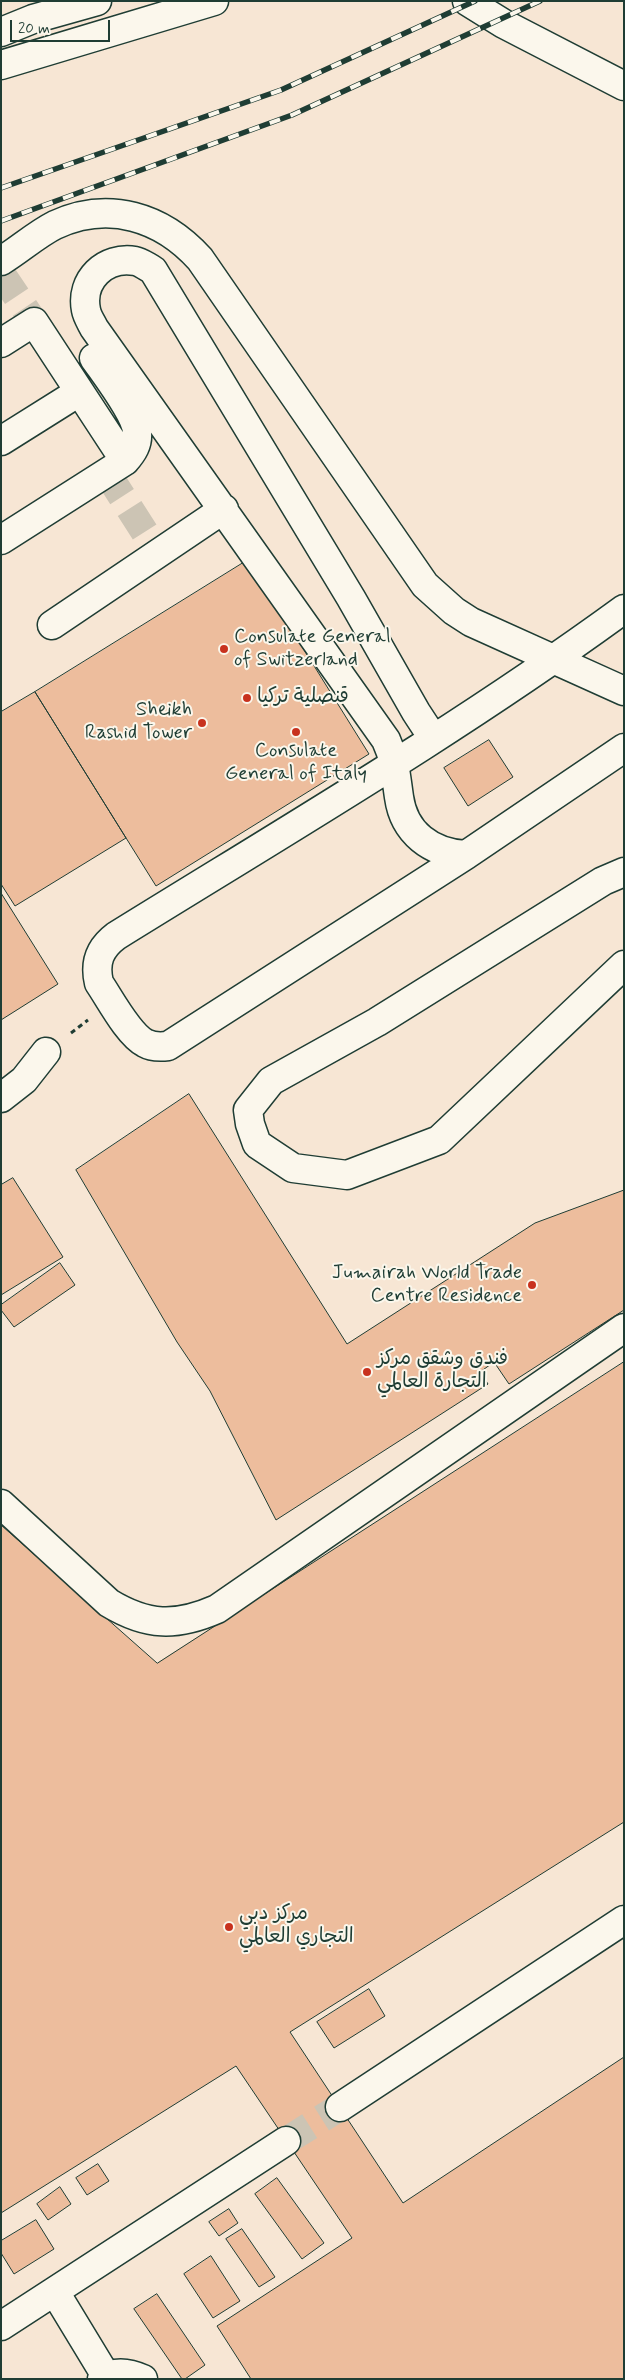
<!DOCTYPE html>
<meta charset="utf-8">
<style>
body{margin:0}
#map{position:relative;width:625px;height:2380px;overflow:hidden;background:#f7e6d4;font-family:Mynerve,sans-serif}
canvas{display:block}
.frame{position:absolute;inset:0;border:2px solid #1f3d34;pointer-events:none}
.scale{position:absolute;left:10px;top:20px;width:100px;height:22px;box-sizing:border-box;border:2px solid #1f3d34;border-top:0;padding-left:6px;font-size:15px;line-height:18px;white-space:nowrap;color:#1f3d34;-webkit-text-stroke:4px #fbf7ec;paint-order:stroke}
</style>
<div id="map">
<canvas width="625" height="2380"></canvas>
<div class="frame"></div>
<div class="scale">20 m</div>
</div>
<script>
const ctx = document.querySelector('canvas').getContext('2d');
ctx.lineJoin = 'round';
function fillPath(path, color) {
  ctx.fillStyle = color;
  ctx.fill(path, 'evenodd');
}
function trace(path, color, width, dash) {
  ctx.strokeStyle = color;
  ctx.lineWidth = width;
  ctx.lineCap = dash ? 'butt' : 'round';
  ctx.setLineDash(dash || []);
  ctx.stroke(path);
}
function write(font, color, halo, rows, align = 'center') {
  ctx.font = font + ' Mynerve,"Playpen Sans Arabic",sans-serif';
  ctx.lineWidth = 4;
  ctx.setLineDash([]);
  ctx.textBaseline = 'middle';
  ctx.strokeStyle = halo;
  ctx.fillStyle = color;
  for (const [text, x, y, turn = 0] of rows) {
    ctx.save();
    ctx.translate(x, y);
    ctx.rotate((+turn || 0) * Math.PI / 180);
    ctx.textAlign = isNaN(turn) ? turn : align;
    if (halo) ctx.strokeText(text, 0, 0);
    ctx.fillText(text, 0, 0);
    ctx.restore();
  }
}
const building = new Path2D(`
 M248,560L369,754L156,886L35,692Z
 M35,692L126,838L15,906L1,884V712Z
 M489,740L513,777L468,806L444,768Z
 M1,893L58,984L1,1020Z
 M189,1094L347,1344L535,1223L624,1190V1310L509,1384L494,1362L480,1372L488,1384L276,1520L210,1391L177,1342L76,1170Z
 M13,1178L63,1257L1,1295V1185Z
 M60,1263L75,1285L14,1327L1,1310V1305Z
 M624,1362V1822L290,2032L403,2203L624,2057V2379H251L217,2326L352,2238L236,2066L1,2213V1525L157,1663Z
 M369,1989L385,2016L334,2048L317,2022Z
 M98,2164L109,2181L87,2195L76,2178Z
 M277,2178L324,2243L302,2259L255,2194Z
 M60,2187L71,2204L48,2220L37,2204Z
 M229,2209L238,2223L219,2236L209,2222Z
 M36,2220L54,2249L14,2274L1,2253V2241Z
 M242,2229L275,2277L259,2287L226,2239Z
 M211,2256L240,2301L213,2318L184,2274Z
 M157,2294L205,2365L185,2379H182L134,2309Z`);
const minorTunnel = new Path2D(`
 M1,273L34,322
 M107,473L158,553
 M286,2141L340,2107`);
const path = new Path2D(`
 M71,1033L88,1020`);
const minor = new Path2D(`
 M1,261C19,250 37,234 55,225C109,200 162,217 200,259L425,585L454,611L471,622L624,691
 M1,343L34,322L125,461
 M1,441L79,392
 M1,540L125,461C133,452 138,444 137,433C137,415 105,374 94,358
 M624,609C461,728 287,830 116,936C100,948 94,962 99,983C110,999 128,1034 145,1043C152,1047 160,1047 168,1046L466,855L624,748
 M52,625L224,509
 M433,738L416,712L351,598L153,270C147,267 141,262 135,261C105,256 80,280 86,310C87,316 91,322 94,328L386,740C395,759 396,777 399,797C404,833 431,853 466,855
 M624,872L603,881L377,1022L271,1081L248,1110L250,1124L257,1144L293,1168L347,1175L439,1140L624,965
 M1,1098L24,1080L46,1052
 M1,1504L109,1603C147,1626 176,1627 217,1609L624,1328
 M340,2107L624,1920
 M55,2292L106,2376
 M1,2326L286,2141
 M102,2379C116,2370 130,2373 143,2379`);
const major = new Path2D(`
 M467,1L504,24L624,86
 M1,65L214,1`);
const highway = new Path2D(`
 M1,32L33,19L97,1`);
const rail = new Path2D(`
 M1,188L281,90L475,1
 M1,221L292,115L540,1`);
const markers = [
 [224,649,5,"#c8321e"],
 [247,698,5,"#c8321e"],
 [202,723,5,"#c8321e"],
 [296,732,5,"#c8321e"],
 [532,1285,5,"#c8321e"],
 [367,1372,5,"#c8321e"],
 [229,1927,5,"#c8321e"]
];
const poiNames = [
 ["Consulate General",234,638],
 ["of Switzerland",234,661],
 ["قنصلية تركيا",257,698],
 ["Sheikh",192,711,"right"],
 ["Rashid Tower",192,734,"right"],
 ["Consulate",296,752,"center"],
 ["General of Italy",296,775,"center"],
 ["Jumairah World Trade",522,1274,"right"],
 ["Centre Residence",522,1297,"right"],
 ["فندق وشقق مركز",377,1360],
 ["التجارة العالمي",377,1383],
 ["مركز دبي",239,1915],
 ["التجاري العالمي",239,1938]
];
fillPath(building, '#edbd9d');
trace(building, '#1f3d34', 1);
trace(minorTunnel, '#ccc4b4', 28, [28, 14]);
trace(minor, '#1f3d34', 31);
trace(major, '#1f3d34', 31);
trace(highway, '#1f3d34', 31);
trace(path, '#1f3d34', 3, [5, 4]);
trace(minor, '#fbf7ec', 28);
trace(major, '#fbf7ec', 28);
trace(highway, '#fbf7ec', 28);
trace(rail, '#1f3d34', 5.5);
trace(rail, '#fbf7ec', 4, [11]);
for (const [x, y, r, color] of markers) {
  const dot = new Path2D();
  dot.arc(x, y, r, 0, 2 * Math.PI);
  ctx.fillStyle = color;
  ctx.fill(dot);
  trace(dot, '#fbf7ec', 2);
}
write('20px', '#1f3d34', '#fbf7ec', poiNames, 'left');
</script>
